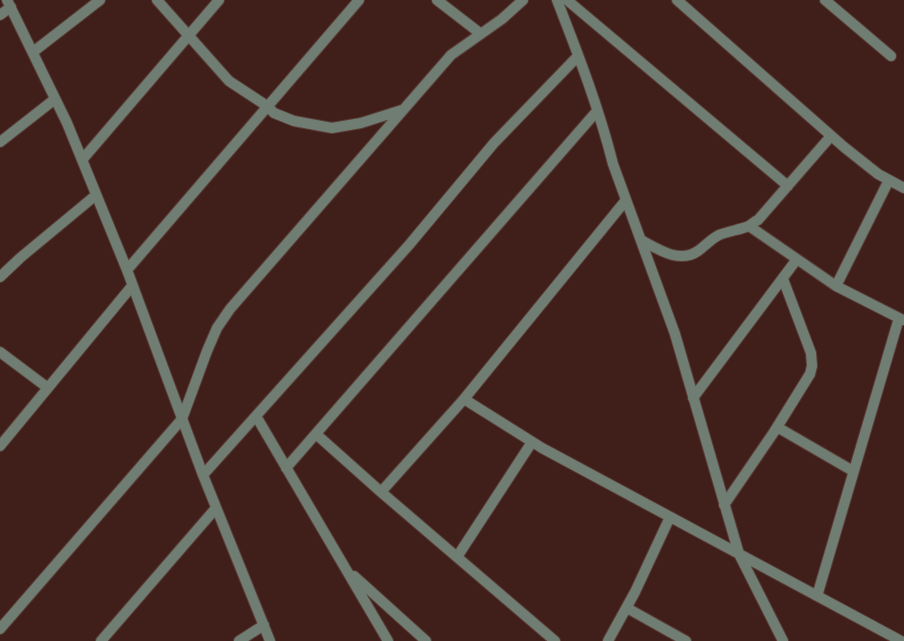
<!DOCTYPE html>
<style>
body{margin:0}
canvas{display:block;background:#401f1a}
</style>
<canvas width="904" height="641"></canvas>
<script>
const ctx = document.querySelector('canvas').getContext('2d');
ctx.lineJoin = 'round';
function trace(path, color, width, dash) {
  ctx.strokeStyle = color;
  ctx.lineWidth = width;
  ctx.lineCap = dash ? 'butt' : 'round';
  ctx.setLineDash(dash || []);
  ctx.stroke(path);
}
const street = new Path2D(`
 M7,0L67,123L127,270L203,475L270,641
 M157,0L229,81L267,106L274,113L294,121L332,128L361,123L402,110
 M437,0L481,34
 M557,0C578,54 599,108 613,164L675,334L739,554L783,641
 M567,0L788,186
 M677,0L844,147L878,174L904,188
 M825,0L891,56
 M0,15L11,7
 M33,52L100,0
 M0,142L55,99
 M82,160L219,0
 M749,226L836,286L903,320
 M641,240C658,249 679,264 698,251C705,246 711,239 719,235C729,231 739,230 749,226C752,224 755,221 758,220L831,136
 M127,270L359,0
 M0,277L20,258L96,195
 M836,286L889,180
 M0,352L48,388
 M693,398L797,259
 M464,399L542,448L901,641
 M256,416L388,641
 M777,427L853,471
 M316,434L381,492L555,641
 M0,446L132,286
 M286,468L597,111
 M203,475L409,245L494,143L578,56
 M381,492L464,399L626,200
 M724,505L774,432L810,374L812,366L811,353L783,279
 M457,557L532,442
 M354,576L426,641
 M817,596L899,318
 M627,608L686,641
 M0,629L182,419L207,351L217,328L230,309L451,55L502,19L523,0
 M101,641L216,508
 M239,641L264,625
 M608,641L635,592L670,517`);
trace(street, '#5a3c37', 12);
trace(street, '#6f7d72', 10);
</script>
